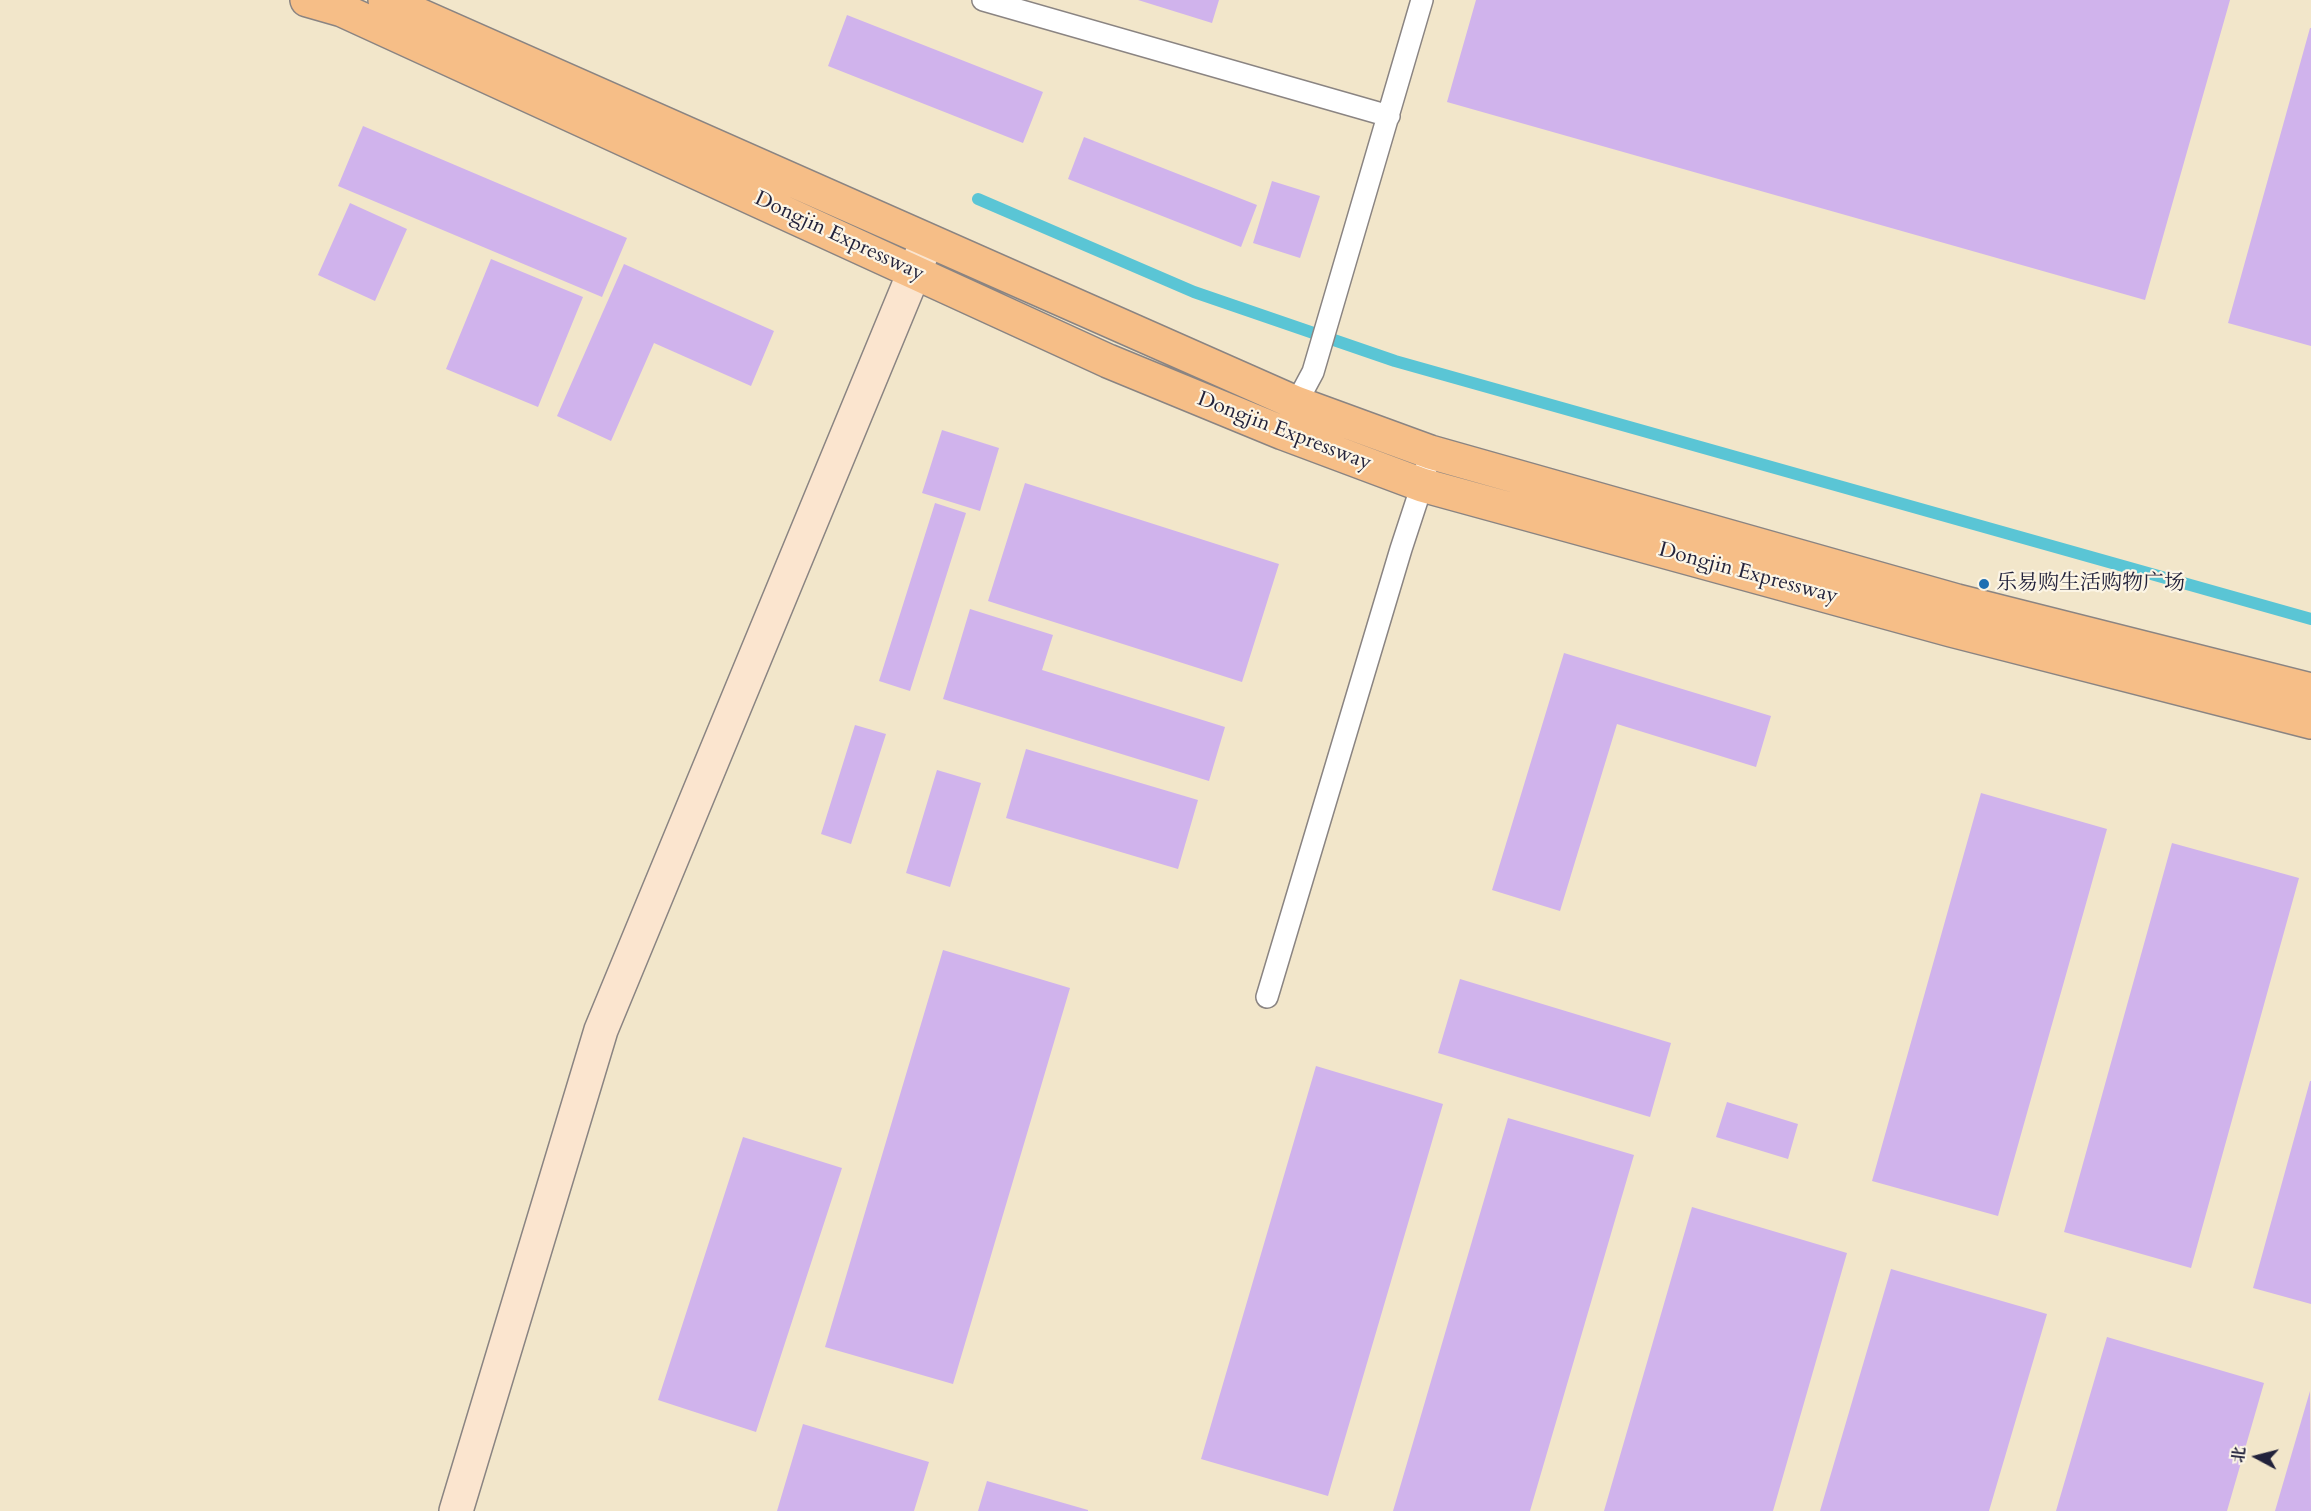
<!DOCTYPE html>
<meta charset="utf-8">
<style>
body{margin:0}
#map{position:relative;width:2311px;height:1511px;overflow:hidden;background:#f2e6ca;font-family:Cardo,"Noto Serif SC",serif}
canvas{display:block}
.north{position:absolute;left:2227px;top:1427px;width:60px;height:60px;-webkit-text-stroke:4px #fcf5e5;paint-order:stroke;rotate:277deg;font-size:16px;font-weight:700;line-height:24px;text-align:center;color:#22223b}
.north::after{content:'';display:block;margin:auto;width:21px;height:27px;background:#22223b;clip-path:polygon(50% 0,100% 100%,50% 72%,0 100%)}
</style>
<div id="map">
<canvas width="2311" height="1511"></canvas>
<div class="north">北</div>
</div>
<script>
const ctx = document.querySelector('canvas').getContext('2d');
ctx.lineJoin = 'round';
function trace(path, color, width, dash) {
  ctx.strokeStyle = color;
  ctx.lineWidth = width;
  ctx.lineCap = dash ? 'butt' : 'round';
  ctx.setLineDash(dash || []);
  ctx.stroke(path);
}
function fillPath(path, color) {
  ctx.fillStyle = color;
  ctx.fill(path, 'evenodd');
}
function write(font, color, halo, rows, align = 'center') {
  ctx.font = font + ' Cardo,"Noto Serif SC",serif';
  ctx.lineWidth = 4.5;
  ctx.setLineDash([]);
  ctx.textBaseline = 'middle';
  ctx.strokeStyle = halo;
  ctx.fillStyle = color;
  for (const [text, x, y, turn = 0] of rows) {
    ctx.save();
    ctx.translate(x, y);
    ctx.rotate((+turn || 0) * Math.PI / 180);
    ctx.textAlign = isNaN(turn) ? turn : align;
    if (halo) ctx.strokeText(text, 0, 0);
    ctx.fillText(text, 0, 0);
    ctx.restore();
  }
}
const stream = new Path2D(`
 M978,199L1194,292L1395,361L2311,619`);
const building = new Path2D(`
 M1138,0H1219L1212,23Z
 M1476,0H2230L2145,300L1447,102Z
 M847,15L1043,92L1023,143L828,66Z
 M2310,28H2311V346L2228,323Z
 M363,126L627,238L602,297L338,186Z
 M1084,137L1257,205L1241,247L1068,179Z
 M1272,181L1320,196L1300,258L1253,243Z
 M350,203L407,229L375,301L318,275Z
 M491,259L583,297L538,407L446,369Z
 M624,264L774,331L751,386L654,343L611,441L557,416Z
 M942,430L999,448L980,511L922,493Z
 M1025,483L1279,564L1242,682L988,601Z
 M935,503L966,513L910,691L879,681Z
 M970,609L1053,635L1042,670L1225,727L1209,781L943,699Z
 M1564,653L1771,716L1756,767L1617,724L1560,911L1492,890Z
 M855,725L886,734L851,844L821,834Z
 M1026,749L1198,800L1178,869L1006,818Z
 M937,770L981,783L950,887L906,873Z
 M1981,793L2107,829L1998,1216L1872,1181Z
 M2172,843L2299,878L2191,1268L2064,1232Z
 M943,950L1070,988L953,1384L825,1347Z
 M1460,979L1671,1043L1650,1117L1438,1053Z
 M1316,1066L1443,1104L1328,1496L1201,1459Z
 M2310,1081H2311V1304L2253,1288Z
 M1727,1102L1798,1124L1788,1159L1716,1137Z
 M1508,1118L1634,1155L1530,1511H1393Z
 M743,1137L842,1168L756,1432L658,1400Z
 M1692,1207L1847,1253L1773,1511H1604Z
 M1891,1269L2047,1314L1989,1511H1820Z
 M2107,1337L2264,1383L2227,1511H2056Z
 M2310,1391L2311,1511H2275Z
 M803,1424L929,1462L914,1511H777Z
 M987,1481L1088,1510V1511H978Z`);
const service = new Path2D(`
 M983,0L1389,116
 M1291,413L1313,372L1422,0
 M1267,997L1401,549L1422,485L1430,452`);
const secondary = new Path2D(`
 M456,1511L601,1030L925,246`);
const primary = new Path2D(`
 M307,0L342,10L1108,361L1283,433L1422,485L1951,630L2311,722
 M385,0L1296,403L1430,452L1957,601L2311,690`);
const markers = [
 [1984,584,6,"#1f6fb2"]
];
const streetNames = [
 ["Dongjin Expressway",839,237,25],
 ["Dongjin Expressway",1284,432,21],
 ["Dongjin Expressway",1748,574,15]
];
const poiNames = [
 ["乐易购生活购物广场",1996,584]
];
trace(stream, '#5ac5d5', 12);
fillPath(building, '#d0b3ec');
trace(service, '#8a8482', 24);
trace(secondary, '#8a8482', 36);
trace(primary, '#8a8482', 36);
trace(service, '#fff', 21);
trace(secondary, '#fbe5cf', 33);
trace(primary, '#f6be87', 33);
for (const [x, y, r, color] of markers) {
  const dot = new Path2D();
  dot.arc(x, y, r, 0, 2 * Math.PI);
  ctx.fillStyle = color;
  ctx.fill(dot);
  trace(dot, '#fcf5e5', 2);
}
write('21px', '#22223b', '#fcf5e5', streetNames);
write('21px', '#22223b', '#fcf5e5', poiNames, 'left');
</script>
